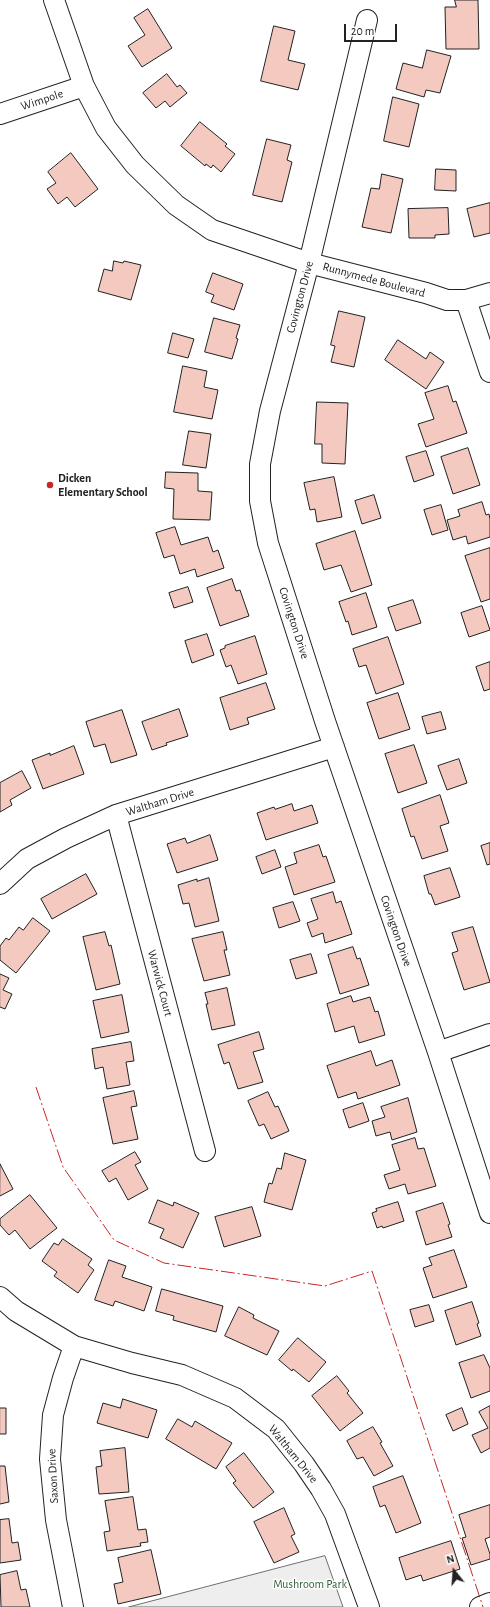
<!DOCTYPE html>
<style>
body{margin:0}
#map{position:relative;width:490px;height:1607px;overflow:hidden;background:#fff;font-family:"Alegreya Sans",sans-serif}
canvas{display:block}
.north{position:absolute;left:434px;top:1551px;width:40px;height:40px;-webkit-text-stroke:3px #fff;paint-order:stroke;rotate:343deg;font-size:11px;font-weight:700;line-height:16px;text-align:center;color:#222}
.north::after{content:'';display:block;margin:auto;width:14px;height:18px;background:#222;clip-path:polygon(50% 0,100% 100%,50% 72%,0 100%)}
.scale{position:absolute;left:344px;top:24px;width:53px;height:18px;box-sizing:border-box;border:2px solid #222;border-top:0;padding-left:5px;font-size:12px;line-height:14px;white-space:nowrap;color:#222;-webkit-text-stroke:3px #fff;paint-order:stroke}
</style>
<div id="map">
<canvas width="490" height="1607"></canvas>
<div class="north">N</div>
<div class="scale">20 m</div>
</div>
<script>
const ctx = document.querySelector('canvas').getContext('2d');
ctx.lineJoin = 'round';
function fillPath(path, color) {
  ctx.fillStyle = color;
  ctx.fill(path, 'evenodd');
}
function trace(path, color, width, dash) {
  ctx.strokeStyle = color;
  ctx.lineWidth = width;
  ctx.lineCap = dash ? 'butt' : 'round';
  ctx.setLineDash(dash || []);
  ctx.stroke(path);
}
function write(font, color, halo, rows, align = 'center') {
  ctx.font = font + ' "Alegreya Sans",sans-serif';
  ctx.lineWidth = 3;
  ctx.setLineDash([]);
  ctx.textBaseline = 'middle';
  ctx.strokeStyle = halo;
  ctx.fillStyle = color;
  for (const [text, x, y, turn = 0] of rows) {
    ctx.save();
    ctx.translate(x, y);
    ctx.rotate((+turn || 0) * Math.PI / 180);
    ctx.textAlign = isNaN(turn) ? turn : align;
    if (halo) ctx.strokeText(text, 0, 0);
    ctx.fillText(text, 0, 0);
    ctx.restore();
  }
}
const green = new Path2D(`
 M325,1556L343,1607H129Z`);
const building = new Path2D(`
 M455,0H478L479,49H446L445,7H456Z
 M148,9L172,48L142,67L128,46L145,35L134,18Z
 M274,26L295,31L288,60L305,64L298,90L261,81Z
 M427,50L451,56L440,93L426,90L424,97L396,89L403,63L422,68Z
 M167,74L177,87L180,85L187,93L170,107L165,101L156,108L143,93Z
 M393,97L419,104L409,147L384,141Z
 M200,122L227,144L225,146L235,154L221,172L213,165L211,168L206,164L205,166L181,146Z
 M267,139L291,145L287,160L292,162L282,202L253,195Z
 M71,153L98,189L75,207L67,197L58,204L47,189L56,183L48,172Z
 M436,169L456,170V191L435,190Z
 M382,174L403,179L391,233L362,227L371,188L379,189Z
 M490,203V233L474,237L467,209Z
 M448,208L449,234L435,235V238H409L408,209Z
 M114,261L123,263L124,261L141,265L131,300L98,291L104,269L112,271Z
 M213,273L243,284L234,310L211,302L214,295L206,292Z
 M339,311L365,317L354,367L331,362L335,346L331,345Z
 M214,318L240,325L236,338L238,339L232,359L205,352Z
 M173,333L194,339L188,358L168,353Z
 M398,340L426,359L430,352L444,362L426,389L385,360Z
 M183,366L207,371L204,387L218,390L212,419L174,412Z
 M448,386L453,402L456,401L467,433L426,447L418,424L434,419L425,393Z
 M317,402L348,403L345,464L322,463V444H315Z
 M189,431L211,434L206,468L183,465Z
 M468,448L480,485L453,494L441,457Z
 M426,451L434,475L414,482L406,457Z
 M166,472L198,473V491L212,492L210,520L173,519L174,489L165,488Z
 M334,477L342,517L317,522L315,509L310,510L304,483Z
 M374,495L381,518L362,524L355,501Z
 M482,502L486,515L489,514L490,519V537L468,544L466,536L453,540L447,520L460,516L458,510Z
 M441,505L448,530L432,535L424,510Z
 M175,527L181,545L208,537L213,552L218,550L224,568L197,577L195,569L180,574L174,555L164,558L156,533Z
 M355,531L372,585L351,592L341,565L324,570L316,544Z
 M490,548V599L481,602L465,556Z
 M232,579L236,591L240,590L249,616L220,626L207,588Z
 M188,587L193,602L174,608L169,593Z
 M366,593L377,627L352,635L348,621L346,622L339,602Z
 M413,600L421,623L396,631L388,608Z
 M482,606L490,630L469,637L461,613Z
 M207,634L214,655L192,663L185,641Z
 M255,636L267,674L238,684L231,665L226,667L220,650L225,648V646Z
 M388,637L404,684L376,694L366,665L359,667L353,649Z
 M490,662V689L484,691L476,667Z
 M266,683L275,709L247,718L249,724L230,730L220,698Z
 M398,693L410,729L379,739L367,703Z
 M179,709L188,736L166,743L167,745L152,750L142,722Z
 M122,710L137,755L111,763L105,744L94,747L86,722Z
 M441,712L446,729L427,734L422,717Z
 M414,745L427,783L398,793L385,754Z
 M74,746L84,774L43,789L32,760L50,753V755Z
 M459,759L467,783L447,790L438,766Z
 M22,771L31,788L10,800L12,805L0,812V783Z
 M440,795L449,823L440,826L448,851L422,859L414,836L411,837L402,809Z
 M292,804L294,811L312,805L318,823L266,840L257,813L274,807L275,809Z
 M210,835L218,860L177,873L167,844L185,838L187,843Z
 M490,843V864L487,865L481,846Z
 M319,845L323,857L326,856L335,882L294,895L285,867L297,863L294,853Z
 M275,850L281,867L262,874L256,857Z
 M450,868L460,897L435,905L431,894H429L424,876Z
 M86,874L97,894L52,919L41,899Z
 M209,878L219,921L195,927L189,903L183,904L178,885L197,879V881Z
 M333,892L336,903L341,901L352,934L325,943L323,933L312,937L307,923L318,919L311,899Z
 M293,902L300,921L279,928L273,908Z
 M33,918L50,931L16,973L0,960V946L6,938L9,940L19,927L23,930Z
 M473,927L490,982L464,990L452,953L458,951L452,933Z
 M105,932L109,946L111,945L120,984L96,990L83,937Z
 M223,932L227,950H224L230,975L204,981L192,939Z
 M353,947L357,959L360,958L369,985L340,994L328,955Z
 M311,954L317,973L296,979L290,960Z
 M0,974L9,978L3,990L12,994L5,1009L0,1007Z
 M227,988L235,1025L212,1030L206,1004H208L205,993Z
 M122,995L129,1032L101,1038L93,1001Z
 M351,996L353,1002L370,997L375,1012L378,1011L385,1035L359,1043L354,1026L335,1032L327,1004Z
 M259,1032L264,1049L253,1052L263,1082L238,1089L229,1062L224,1064L218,1045Z
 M131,1042L134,1061L126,1062L130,1085L107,1089L103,1067L95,1069L92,1049Z
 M371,1051L376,1066L392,1060L400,1085L358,1099L356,1092L338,1098L327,1066Z
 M134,1091L137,1106L131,1107L138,1139L113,1144L103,1098Z
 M268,1092L275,1107L278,1106L289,1131L271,1139L264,1124L259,1126L248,1101Z
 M408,1098L417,1132L392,1140L390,1132L376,1136L372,1121L385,1117L381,1107Z
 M363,1103L369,1121L349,1128L343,1110Z
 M415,1138L418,1149L424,1148L436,1186L408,1194L405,1184L389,1189L384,1175L400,1170L392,1145Z
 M135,1152L141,1162L135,1165L148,1189L128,1200L116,1178L109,1182L102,1171Z
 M285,1153L306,1160L292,1210L264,1202L269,1183L272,1184L277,1168L281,1169Z
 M0,1164L13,1189L0,1196Z
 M30,1195L57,1228L30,1249L15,1230L9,1235L0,1225V1219Z
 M158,1200L173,1206L174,1202L199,1213L183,1248L160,1238L164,1229L149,1223Z
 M398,1202L404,1221L383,1228L382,1226L377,1228L372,1213L377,1211L376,1209Z
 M443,1203L450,1224L448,1225L452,1237L426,1245L416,1212Z
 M252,1207L261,1236L224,1247L215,1217Z
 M63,1239L92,1259L88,1265L94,1270L78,1293L54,1276L57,1272L42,1261L54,1243L58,1245Z
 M454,1250L467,1287L433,1298L423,1268L432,1265L429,1258Z
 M109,1260L126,1266L122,1277L152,1287L144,1311L115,1301L113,1306L95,1300Z
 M162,1289L223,1306L216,1332L173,1320L174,1316L156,1311Z
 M472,1302L479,1323L477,1324L481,1336L456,1345L445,1311Z
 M429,1305L434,1321L415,1327L410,1310Z
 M239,1307L254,1315L253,1318L279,1331L267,1355L225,1336Z
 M298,1338L326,1362L309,1382L293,1369L292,1371L279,1360Z
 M484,1355L490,1368V1391L471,1398L459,1363Z
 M337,1376L349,1391L347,1393L363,1413L340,1431L312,1396Z
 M123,1399L157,1410L148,1438L97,1423L103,1403L120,1408Z
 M490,1406V1448L481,1453L472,1435L488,1428L479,1412Z
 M0,1408H6V1434H0Z
 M462,1408L468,1424L453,1431L446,1415Z
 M178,1419L192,1427L195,1421L232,1443L216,1469L166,1439Z
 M373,1427L382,1442L380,1443L393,1466L374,1476L363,1457L357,1459L347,1441Z
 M125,1448L129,1492L99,1494L96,1467L102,1466L100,1451Z
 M244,1453L274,1492L253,1508L233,1483L236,1481L226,1467Z
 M0,1466H5L9,1502L0,1504Z
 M403,1476L421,1523L396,1533L385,1505L380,1507L373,1487Z
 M133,1497L138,1530L146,1529L148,1542L140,1543L141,1546L107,1551L104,1532L110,1531L105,1501Z
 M490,1505V1537L485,1539L490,1554V1559L471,1565L462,1538L466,1537L459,1515Z
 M284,1508L295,1534L291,1536L299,1552L274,1563L254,1522Z
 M9,1519L12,1543L18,1542L21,1560L0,1563V1520Z
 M451,1541L460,1569L423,1581L421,1575L406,1580L399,1558Z
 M151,1550L161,1594L118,1604L114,1584L123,1582L118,1558Z
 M17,1571L21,1590L26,1589L30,1607H1L0,1575Z`);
const minor = new Path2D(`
 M54,0L84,86L106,128L135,165L176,205L212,230L309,263L426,293L447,300H466L490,293
 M367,20L309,263L270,411L260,464V501L268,543L325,721L438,1052L490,1213
 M0,114L84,86
 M466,300L490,372
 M116,815L205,1151
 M0,884L27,859L66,838L116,815L334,747
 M438,1052L490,1034
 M0,1297L16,1311L74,1346L132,1363L182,1375L235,1398L276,1429L304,1464L321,1489L335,1514L369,1607
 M73,1607L56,1520L50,1459L53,1415L63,1378L74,1346
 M480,1607L490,1603`);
const power = new Path2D(`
 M36,1087L63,1167L114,1240L164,1263L325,1286L372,1271L483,1607`);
const markers = [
 [50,485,4,"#c62828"]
];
const streetNames = [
 ["Wimpole",42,100,-18],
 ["Runnymede Boulevard",374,280,15],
 ["Covington Drive",300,297,-75],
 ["Covington Drive",294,623,72],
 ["Waltham Drive",160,802,-17],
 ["Covington Drive",396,931,71],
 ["Warwick Court",160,983,75],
 ["Waltham Drive",293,1454,51],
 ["Saxon Drive",53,1476,-93]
];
const poiNames = [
 ["Dicken",58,478],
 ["Elementary School",58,492]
];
const parkNames = [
 ["Mushroom Park",310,1584]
];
fillPath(green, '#eee');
trace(green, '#6f6f6f', 1);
fillPath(building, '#f3c9c0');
trace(building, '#222', 1);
trace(minor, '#222', 22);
trace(minor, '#fff', 20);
trace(power, '#c62828', 1, [14, 3, 2, 3]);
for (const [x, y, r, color] of markers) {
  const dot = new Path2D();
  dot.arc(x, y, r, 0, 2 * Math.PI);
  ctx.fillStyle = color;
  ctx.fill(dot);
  trace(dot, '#fff', 1.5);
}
write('12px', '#222', '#fff', streetNames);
write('bold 12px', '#222', '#fff', poiNames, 'left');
write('12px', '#2f5e38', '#fff', parkNames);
</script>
